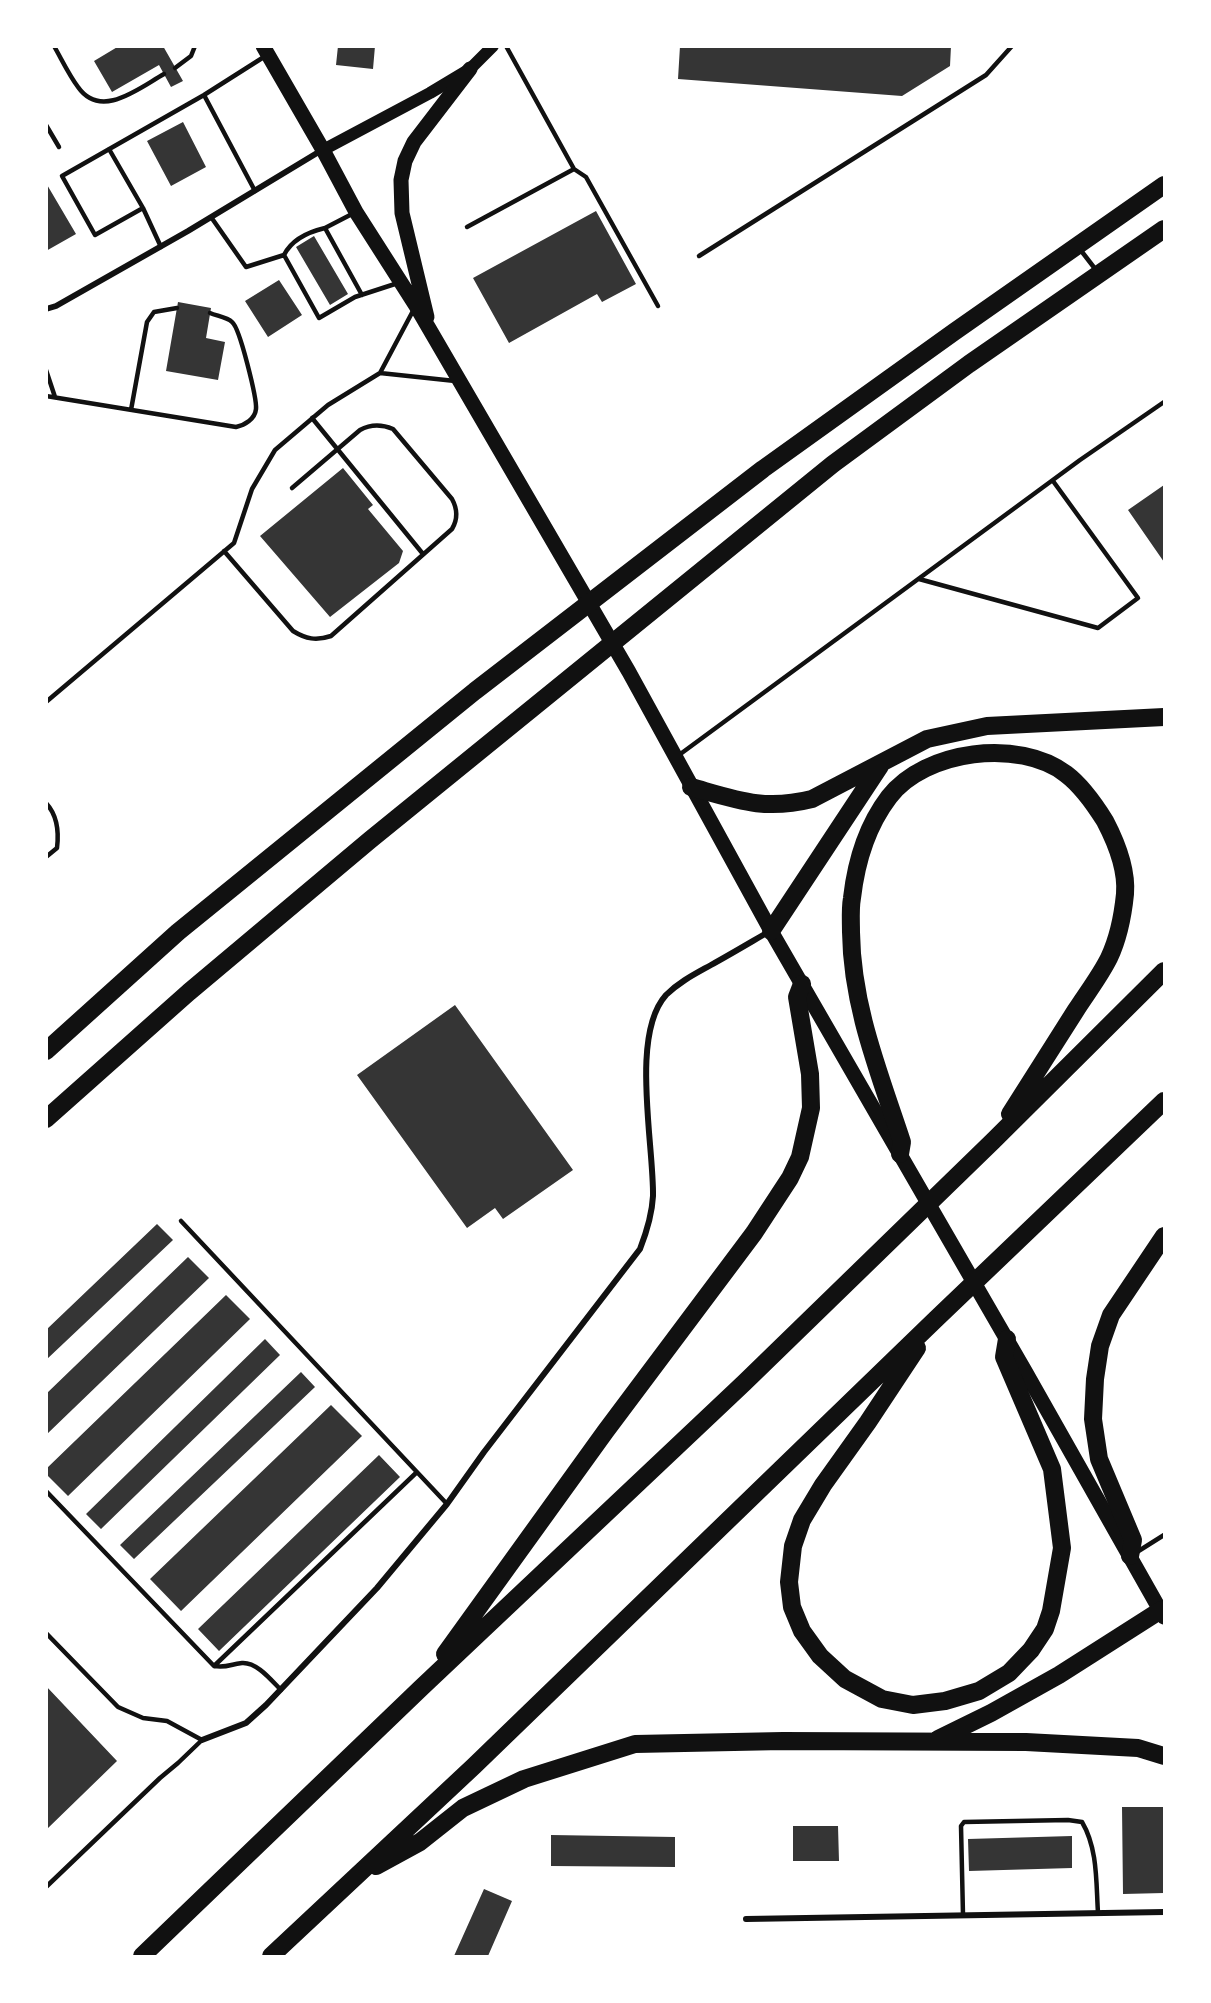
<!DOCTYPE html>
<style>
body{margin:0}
#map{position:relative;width:1211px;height:2003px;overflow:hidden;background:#fff;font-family:"Noto Serif",serif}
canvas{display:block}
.frame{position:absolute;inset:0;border:48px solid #fff;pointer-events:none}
</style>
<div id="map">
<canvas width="1211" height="2003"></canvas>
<div class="frame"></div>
</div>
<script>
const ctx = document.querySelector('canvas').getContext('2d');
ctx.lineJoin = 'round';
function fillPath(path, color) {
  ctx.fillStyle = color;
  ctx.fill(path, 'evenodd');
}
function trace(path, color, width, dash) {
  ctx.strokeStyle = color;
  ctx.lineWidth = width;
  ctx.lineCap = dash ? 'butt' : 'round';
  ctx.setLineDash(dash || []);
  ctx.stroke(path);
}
const building = new Path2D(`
 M119,46H163L183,81L171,87L159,65L112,92L94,61Z
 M338,46H375L373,69L336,65Z
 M680,46H951L950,66L902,96L678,79Z
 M183,122L206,167L171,186L147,141Z
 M46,183L76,234L46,251Z
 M596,211L636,284L602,302L597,294L509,343L473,278Z
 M314,236L348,294L330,305L296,247Z
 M279,280L302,315L268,337L245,301Z
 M178,302L211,308L206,338L225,342L218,380L166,371Z
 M343,468L373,505L368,509L403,551L399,563L330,617L260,536Z
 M1164,485V562L1128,510Z
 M455,1005L573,1170L503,1219L495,1208L467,1228L357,1075Z
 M157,1224L173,1240L46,1360V1330Z
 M188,1257L209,1278L46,1435V1394Z
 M226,1295L250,1319L68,1496L46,1474V1469Z
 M265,1339L280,1355L101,1529L86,1514Z
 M301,1372L315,1387L134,1559L120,1545Z
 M331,1405L362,1436L181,1611L150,1579Z
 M379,1455L400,1477L219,1651L198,1629Z
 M46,1686L117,1761L46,1830Z
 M1122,1807H1163L1164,1893L1123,1894Z
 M793,1826H838L839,1861H793Z
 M551,1835L675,1837V1867L551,1866Z
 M1072,1836V1868L969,1871L968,1839Z
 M484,1889L512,1901L488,1956H454Z`);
const service = new Path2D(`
 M54,46C62,60 69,75 78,87C101,120 139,88 164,74
 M175,68L191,56L195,46
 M204,95L255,191
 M46,125L59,147
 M109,149L143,208L161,247
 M574,169L586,177L658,306
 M143,208L95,235L62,176L204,95L267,55
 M354,213L325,228L362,295
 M211,217L246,267L284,255L319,318L355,297L398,283
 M467,227L574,169L506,46
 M1079,248L1096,270
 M284,255C292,239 308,232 325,228
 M699,256L986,75L1012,46
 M46,370L55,397
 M380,373L455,381
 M46,396L236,427C245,425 255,419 256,409C257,399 240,328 232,322C227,317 217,316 210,313
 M131,410L147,322L154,312L177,308
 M312,418L423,554
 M224,551L293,631C306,639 316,641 331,636L452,529C458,519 458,510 452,499L393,429C381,424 371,424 360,430L292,488
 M919,579L1098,628L1138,598L1053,481
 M46,702L234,543L252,489L275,450L328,405L380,373L414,309
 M679,755L1080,460L1164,402
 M46,803C58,816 59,832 57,848L46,857
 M181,1221L447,1504
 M46,1491L214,1666C228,1668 230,1664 242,1663C257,1662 271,1680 281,1690
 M1137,1552L1164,1535
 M46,1633L118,1707L143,1718L167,1721L202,1740L178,1763L160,1778L46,1887
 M214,1666L417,1472
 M963,1915L961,1826L964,1822L1068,1820L1082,1822C1098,1849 1096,1883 1098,1913`);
const minor = new Path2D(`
 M46,309L56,306L188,231L322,150
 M202,1740L246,1723L266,1705L377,1588L447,1504L484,1452L640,1249C647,1231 652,1215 653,1196C654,1145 630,1035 666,995C679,982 695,974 711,965C731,954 751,942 770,931
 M746,1919L1164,1912`);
const secondary = new Path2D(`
 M323,150L430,93L470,69L493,46`);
const primary = new Path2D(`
 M263,46L323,150L356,212L416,306L629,672L771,931L1025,1371L1164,1617
 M427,317L402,213L401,180L405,161L414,142L470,69`);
const motorway = new Path2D(`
 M691,787C737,800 764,811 812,799L927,739L987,726L1164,717
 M771,931L880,766
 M46,1051L178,932L475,691L763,469L954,332L1164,185
 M46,1119L189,992L370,840L833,464L969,364L1164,229
 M900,1154L902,1142C879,1072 852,1007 851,932C851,921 850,909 852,898C856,863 867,826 889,797C925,750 1019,738 1066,774C1082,786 1095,805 1105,821C1116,842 1127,870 1125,894C1123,914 1118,939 1109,958C1100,976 1087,993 1076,1010C1054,1045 1032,1079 1010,1114
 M917,1348L868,1422L823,1485L802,1520L793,1546L789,1582L792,1607L802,1631L820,1656L845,1679L882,1699L913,1705L945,1701L979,1691L1009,1673L1031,1650L1045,1629L1051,1611L1062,1548L1052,1469L1004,1357L1007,1339
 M1130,1556L1133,1540L1099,1459L1093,1419L1095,1379L1100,1346L1111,1315L1164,1236
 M445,1654L605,1432L754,1233L790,1178L800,1157L811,1108L810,1074L797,997L802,984
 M938,1739L991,1713L1059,1675L1161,1610
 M376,1866L420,1842L463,1808L524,1779L635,1744L783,1741L1026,1742L1138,1748L1164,1756
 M142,1956L421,1688L744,1383L993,1141L1164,971
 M271,1956L474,1766L936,1319L1164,1101`);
fillPath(building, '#353535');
trace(service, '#111', 4.5);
trace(minor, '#111', 6);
trace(secondary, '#111', 12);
trace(primary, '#111', 15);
trace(motorway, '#111', 18);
</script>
